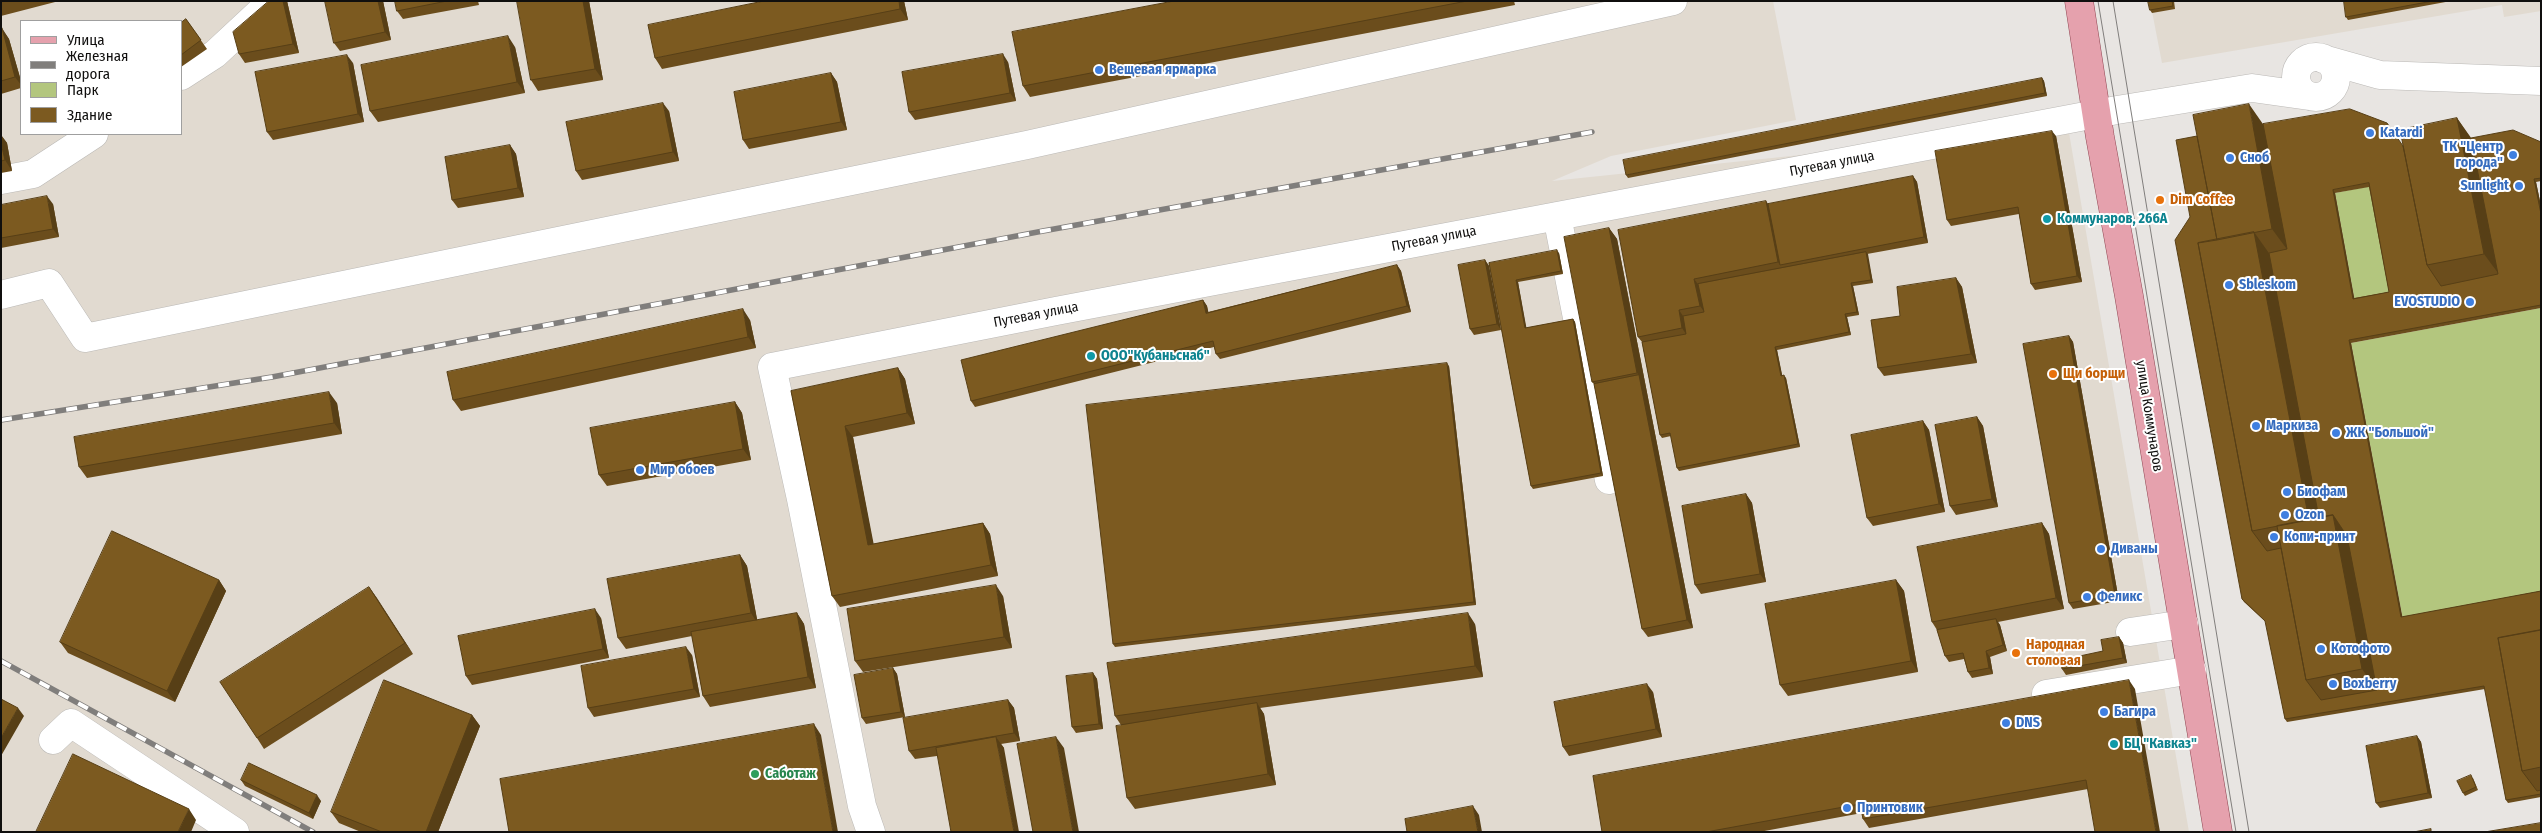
<!DOCTYPE html>
<meta charset="utf-8">
<style>
body{margin:0}
#map{position:relative;width:2542px;height:833px;overflow:hidden;background:#e8e5e2;font-family:"Fira Sans Condensed",sans-serif}
canvas{display:block}
.frame{position:absolute;inset:0;border:2px solid #100f0e;pointer-events:none}
.legend{position:absolute;left:20px;top:20px;width:162px;height:115px;box-sizing:border-box;background:#fff;border:1px solid #9f9f9f;margin:0;padding:6px 9px;list-style:none;font-size:15px;color:#100f0e}
.legend li{display:flex;align-items:center;gap:10px;height:25px}
.legend b{width:25px;border:1px solid #9f9f9f}
</style>
<div id="map">
<canvas width="2542" height="833"></canvas>
<div class="frame"></div>
<ul class="legend">
<li><b style="height:6px;background:#e5a1ad"></b>Улица</li>
<li><b style="height:6px;background:#807e7c"></b>Железная дорога</li>
<li><b style="height:14px;background:#b3c67e"></b>Парк</li>
<li><b style="height:14px;background:#7c5a20"></b>Здание</li>
</ul>
</div>
<script>
const ctx = document.querySelector('canvas').getContext('2d');
ctx.lineJoin = 'round';
function fillPath(path, color) {
  ctx.fillStyle = color;
  ctx.fill(path, 'evenodd');
}
function trace(path, color, width, dash) {
  ctx.strokeStyle = color;
  ctx.lineWidth = width;
  ctx.lineCap = dash ? 'butt' : 'round';
  ctx.setLineDash(dash || []);
  ctx.stroke(path);
}
function write(font, color, halo, rows, align = 'center') {
  ctx.font = font + ' "Fira Sans Condensed",sans-serif';
  ctx.lineWidth = 4;
  ctx.setLineDash([]);
  ctx.textBaseline = 'middle';
  ctx.strokeStyle = halo;
  ctx.fillStyle = color;
  for (const [text, x, y, turn = 0] of rows) {
    ctx.save();
    ctx.translate(x, y);
    ctx.rotate((+turn || 0) * Math.PI / 180);
    ctx.textAlign = isNaN(turn) ? turn : align;
    if (halo) ctx.strokeText(text, 0, 0);
    ctx.fillText(text, 0, 0);
    ctx.restore();
  }
}
const built = new Path2D(`
 M1,1H1773L1796,120L1611,156L1552,181L2068,127L2189,832H1ZM21,21H181V134H21Z
 M2150,1H2541V11L2504,17L2502,5L2162,63Z`);
const green = new Path2D(`
 M2371,186L2391,295L2355,302L2335,193Z
 M2541,308V595L2403,620L2351,343Z`);
const minor = new Path2D(`
 M2296 77a20 20 0 1 1 40 0a20 20 0 1 1-40 0Z
 M2323,59L2380,75L2541,81
 M181,76L215,54L272,1
 M1,180L33,174L94,134
 M1557,216L1609,480
 M1,295L49,283L85,338L1027,145L1673,1
 M2130,632L2184,624
 M2046,694L2192,670
 M53,740L71,723L235,832
 M871,832L862,806L801,499L772,367L1056,311L2117,110L2252,88L2309,96`);
const major = new Path2D(`
 M2079,1L2100,137L2129,296L2218,832`);
const tram = new Path2D(`
 M2098,1L2236,832
 M2113,1L2249,832`);
const rail = new Path2D(`
 M1,420L272,377L1043,231L1592,132
 M1,661L313,832`);
const wall = new Path2D(`
 M1,1H59L1,16Z
 M269,1H287L299,53L245,63L239,54Z
 M325,1H383L391,40L340,51L334,43Z
 M395,1H478L479,5L403,19L397,11Z
 M517,1H589L603,80L538,91L531,80Z
 M904,1L908,20L662,69L655,58Z
 M1174,1H1514L1515,5L1030,97L1023,86Z
 M2148,1H2174L2175,9L2152,13L2150,10Z
 M2344,1H2451L2348,20L2346,17Z
 M186,19L207,49L181,67V23Z
 M1,28L9,39L21,81V88L1,94Z
 M515,47L525,93L378,122L370,111Z
 M1008,62L1016,101L915,120L909,112Z
 M353,63L364,122L273,140L267,132Z
 M831,73L837,82L847,130L749,149L743,140Z
 M2042,78L2044,81L2047,96L1628,178L1626,175Z
 M669,111L679,161L582,180L576,171Z
 M2457,118L2471,139L2541,142V181L2536,182L2541,206V308L2351,343L2402,617L2541,591V797L2508,803L2506,800L2485,689L2287,722L2285,719L2266,622L2244,602L2242,599L2190,217L2197,136L2263,124L2403,146ZM2369,187L2389,292L2354,298L2335,193Z
 M1,135L7,143L12,171L1,173Z
 M2056,136L2082,282L2035,290L2031,284L2019,214L1951,226L1947,220Z
 M510,145L516,154L524,197L458,208L452,200Z
 M1913,176L1917,182L1928,243L1867,254L1873,283L1853,286L1859,315L1847,317L1851,335L1777,350L1782,376L1786,378L1800,447L1679,471L1677,468L1671,436L1662,438L1660,435L1642,342L1638,337L1766,201L1768,204Z
 M53,204L59,237L1,248V205Z
 M1609,228L1617,239L1693,628L1648,637L1642,629L1594,384L1592,382Z
 M1559,253L1563,274L1518,282L1526,328L1573,319L1575,322L1603,476L1533,489L1531,486L1489,263Z
 M1485,260L1489,266L1501,330L1474,335L1470,329Z
 M1397,265L1401,271L1411,312L1220,359L1216,354L1214,347L975,407L971,401L1203,300L1207,306L1208,312Z
 M1956,278L1962,287L1977,363L1884,376L1878,368L1900,316Z
 M750,320L756,348L461,411L453,400Z
 M2069,336L2073,342L2119,601L2073,609L2069,603Z
 M1449,366L1476,605L1115,647L1113,644Z
 M898,368L905,379L915,424L853,437L873,544L983,523L990,534L998,576L840,607L832,596L791,391Z
 M735,402L742,413L751,460L607,486L599,475Z
 M337,403L342,434L87,478L79,467Z
 M1977,417L1983,426L1998,507L1956,515L1950,506Z
 M1923,421L1929,430L1945,512L1873,526L1867,518Z
 M1746,494L1752,503L1766,582L1701,594L1695,585Z
 M2042,523L2049,534L2064,609L1998,622L2000,625L2007,651L1990,657L1993,674L1972,678L1968,672L1964,659L1949,662L1945,656L1937,630L1932,622Z
 M740,555L747,566L757,620L797,613L804,624L816,688L710,707L703,696L692,636L626,649L618,638Z
 M219,580L226,591L175,702L68,653L60,642Z
 M1896,580L1904,591L1918,672L1788,696L1780,685Z
 M369,587L413,654L264,749L257,738Z
 M1003,596L1012,648L863,672L855,661Z
 M601,618L609,658L472,685L466,676Z
 M1475,624L1483,677L1260,708L1264,714L1276,785L1135,809L1127,798L1121,725L1115,716Z
 M2119,637L2123,643L2127,663L2066,675L2062,669L2103,651Z
 M692,655L700,697L594,717L588,708Z
 M893,668L897,674L905,717L866,724L862,718Z
 M1093,673L1097,679L1103,729L1076,733L1072,727Z
 M2135,689L2088,789L1869,828L1863,819L1862,813L1759,832H1602Z
 M1653,692L1662,737L1569,756L1563,747Z
 M1008,700L1014,708L1020,741L1001,744L1004,748L937,756L915,759L909,751Z
 M472,715L480,726L438,832H361L339,823L331,812Z
 M2417,736L2421,742L2432,798L2380,808L2376,803Z
 M2473,778L2478,790L2465,796L2463,793Z
 M241,780L321,801L313,819L245,786Z`);
const shadedWall = new Path2D(`
 M283,1H287L299,53L293,44Z
 M378,1H383L391,40L385,32Z
 M583,1H589L603,80L595,69Z
 M899,1H904L908,20L900,9Z
 M2,28L9,39L21,81V85L15,77Z
 M508,36L515,47L525,93L517,82Z
 M1003,54L1008,62L1016,101L1010,93Z
 M347,55L353,63L364,122L358,114Z
 M831,73L837,82L847,130L841,122Z
 M2042,78L2044,81L2047,96L2045,93Z
 M663,103L669,111L679,161L673,152Z
 M2249,104L2265,127L2289,252L2272,229Z
 M2457,118L2474,142L2501,277L2484,254Z
 M2052,131L2056,136L2082,282L2077,276Z
 M1,135L7,143L12,171L5,160L1,143Z
 M510,145L516,154L524,197L518,188Z
 M1913,176L1917,182L1928,243L1924,237Z
 M2534,179L2536,182L2541,206V214Z
 M2333,190L2335,193L2355,302L2353,299Z
 M47,196L53,204L59,237L53,229Z
 M1766,201L1772,210L1780,265L1778,262Z
 M1609,228L1617,239L1693,628L1687,620L1639,375L1637,373Z
 M2254,232L2271,256L2325,540L2309,520Z
 M1557,250L1559,253L1563,274L1561,271Z
 M1866,252L1868,254L1873,283L1871,280Z
 M1485,260L1489,266L1501,330L1497,324Z
 M1397,265L1401,271L1411,312L1407,306Z
 M1956,278L1962,287L1977,363L1971,354Z
 M1694,279L1700,287L1706,314L1700,306Z
 M1516,280L1518,282L1527,331L1525,328Z
 M1851,283L1853,286L1859,315L1857,312Z
 M1203,300L1207,306L1210,319L1206,313Z
 M743,309L750,320L756,348L748,337Z
 M1679,310L1685,319L1688,337L1682,328Z
 M1845,314L1847,317L1851,335L1849,332Z
 M1573,319L1575,322L1603,476L1601,473Z
 M2069,336L2073,342L2119,601L2115,595Z
 M2349,340L2351,343L2403,620L2401,617Z
 M1775,347L1777,350L1783,379L1781,376Z
 M1447,363L1449,366L1476,605L1474,602Z
 M898,368L905,379L915,424L907,413Z
 M1784,375L1786,378L1800,447L1798,444Z
 M329,392L337,403L342,434L334,423Z
 M735,402L742,413L751,460L743,449Z
 M1977,417L1983,426L1998,507L1992,499Z
 M1923,421L1929,430L1945,512L1939,504Z
 M845,426L853,437L876,556L868,545Z
 M1746,494L1752,503L1766,582L1760,574Z
 M2333,515L2349,539L2379,693L2362,669Z
 M983,523L990,534L998,576L991,565Z
 M2042,523L2049,534L2064,609L2056,598Z
 M740,555L747,566L758,624L751,613Z
 M219,580L226,591L175,702L167,691Z
 M1896,580L1904,591L1918,672L1911,661Z
 M996,585L1003,596L1012,648L1004,637Z
 M369,587L377,598L413,654L405,643Z
 M595,609L601,618L609,658L603,649Z
 M797,613L804,624L816,688L808,677Z
 M1468,613L1475,624L1483,677L1475,666Z
 M1996,619L2000,625L2007,651L2003,645Z
 M2119,637L2123,643L2127,663L2123,658Z
 M686,647L692,655L700,697L694,689Z
 M1986,651L1990,657L1993,674L1989,668Z
 M893,668L897,674L905,717L901,712Z
 M1093,673L1097,679L1103,729L1099,724Z
 M2129,680L2135,689L2160,832H2156Z
 M1647,684L1653,692L1662,737L1656,729Z
 M1008,700L1014,708L1020,741L1014,733Z
 M1257,703L1264,714L1276,785L1268,774Z
 M18,708L24,716L1,756V738Z
 M472,715L480,726L438,832H426Z
 M814,724L821,735L838,832H833Z
 M2417,736L2421,742L2432,798L2428,793Z
 M996,737L1004,748L1019,832H1014Z
 M1056,737L1064,748L1079,832H1073Z
 M317,795L321,801L313,819L309,813Z
 M1473,806L1479,815L1482,832H1478Z
 M189,809L196,820L191,832H178Z`);
const building = new Path2D(`
 M269,1H283L293,44L239,54L233,32Z
 M325,1H378L385,32L334,43Z
 M395,1H447L397,11Z
 M517,1H583L595,69L531,80Z
 M764,1H899L900,9L655,58L648,25Z
 M1174,1H1467L1023,86L1012,32Z
 M2148,1H2172L2173,6L2150,10Z
 M2344,1H2433L2346,17Z
 M186,19L201,40L181,55V23Z
 M2,28L15,77L1,81V28Z
 M508,36L517,82L370,111L361,65Z
 M1003,54L1010,93L909,112L902,72Z
 M347,55L358,114L267,132L255,72Z
 M831,73L841,122L743,140L734,92Z
 M2042,78L2045,93L1626,175L1623,160Z
 M663,103L673,152L576,171L566,122Z
 M2249,104L2272,229L2217,240L2193,115Z
 M2350,109L2387,123L2403,146L2427,265L2441,286L2498,274L2471,138L2513,130L2541,142V178L2534,179L2541,214V305L2349,340L2401,617L2541,591V630L2498,638L2522,771L2537,791L2541,790V794L2506,800L2484,686L2285,719L2265,621L2242,599L2175,240L2190,217L2176,140L2197,136L2217,240L2198,243L2252,531L2267,551L2281,548L2306,680L2321,700L2377,690L2347,536L2333,515L2319,518L2269,253L2287,249L2263,124ZM2369,183L2389,292L2353,299L2333,190Z
 M2457,118L2484,254L2427,265L2400,130Z
 M2052,131L2077,276L2031,284L2018,207L1947,220L1935,151Z
 M1,143L5,160L1,161Z
 M510,145L518,188L452,200L445,157Z
 M1913,176L1924,237L1780,265L1768,204Z
 M47,196L53,229L1,238V205Z
 M1766,201L1778,262L1694,279L1700,306L1679,310L1682,328L1638,337L1618,230Z
 M1609,228L1637,373L1592,382L1564,237Z
 M2254,232L2309,520L2252,531L2198,243Z
 M1557,250L1561,271L1516,280L1525,328L1573,319L1601,473L1531,486L1489,263Z
 M1866,252L1871,280L1851,283L1857,312L1845,314L1849,332L1775,347L1781,376L1784,375L1798,444L1677,468L1670,433L1660,435L1642,342L1686,334L1683,316L1704,312L1698,284Z
 M1485,260L1497,324L1470,329L1458,265Z
 M1397,265L1407,306L1216,354L1213,341L971,401L961,360L1203,300L1206,313Z
 M1956,278L1971,354L1878,368L1871,320L1900,316L1897,287Z
 M743,309L748,337L453,400L447,372Z
 M2069,336L2115,595L2069,603L2023,344Z
 M1447,363L1474,602L1113,644L1086,405Z
 M898,368L907,413L845,426L868,545L983,523L991,565L832,596L791,391Z
 M1639,375L1687,620L1642,629L1594,384Z
 M329,392L334,423L79,467L74,437Z
 M735,402L743,449L599,475L590,428Z
 M1977,417L1992,499L1950,506L1935,425Z
 M1923,421L1939,504L1867,518L1851,435Z
 M1746,494L1760,574L1695,585L1682,506Z
 M2333,515L2362,669L2306,680L2277,526Z
 M2042,523L2056,598L1932,622L1917,547Z
 M112,531L219,580L167,691L60,642Z
 M740,555L751,613L618,638L607,579Z
 M1896,580L1911,661L1780,685L1765,604Z
 M996,585L1004,637L855,661L847,609Z
 M369,587L405,643L257,738L220,682Z
 M595,609L603,649L466,676L458,636Z
 M797,613L808,677L703,696L691,632Z
 M1468,613L1475,666L1115,716L1107,663Z
 M1996,619L2003,645L1986,651L1989,668L1968,672L1963,653L1945,656L1937,630Z
 M2541,630V767L2522,771L2498,638Z
 M2119,637L2123,658L2062,669L2061,660L2103,651L2101,640Z
 M686,647L694,689L588,708L581,666Z
 M893,668L901,712L862,718L854,675Z
 M1093,673L1099,724L1072,727L1066,676Z
 M384,680L472,715L426,832H382L331,812Z
 M2129,680L2156,832H2095L2086,780L1863,819L1860,804L1706,832H1602L1593,776Z
 M1647,684L1656,729L1563,747L1554,702Z
 M1,699L18,708L1,738Z
 M1008,700L1014,733L909,751L903,718Z
 M1257,703L1268,774L1127,798L1116,726Z
 M814,724L833,832H509L500,779Z
 M2417,736L2428,793L2376,803L2366,746Z
 M996,737L1014,832H951L936,748Z
 M1056,737L1073,832H1033L1017,744Z
 M73,754L189,809L178,832H36Z
 M249,763L317,795L309,813L241,780Z
 M2471,775L2476,787L2463,793L2457,781Z
 M1473,806L1478,832H1407L1405,819Z
 M2541,823V832H2485Z
 M2431,829V832H2414Z`);
const markers = [
 [1099,70,5,"#3f7fe0"],
 [2370,133,5,"#3f7fe0"],
 [2513,155,5,"#3f7fe0"],
 [2230,158,5,"#3f7fe0"],
 [2519,186,5,"#3f7fe0"],
 [2160,200,5,"#e8710a"],
 [2047,219,5,"#0f9aa8"],
 [2229,285,5,"#3f7fe0"],
 [2470,302,5,"#3f7fe0"],
 [1091,356,5,"#0f9aa8"],
 [2053,374,5,"#e8710a"],
 [2256,426,5,"#3f7fe0"],
 [2336,433,5,"#3f7fe0"],
 [640,470,5,"#3f7fe0"],
 [2287,492,5,"#3f7fe0"],
 [2285,515,5,"#3f7fe0"],
 [2274,537,5,"#3f7fe0"],
 [2101,549,5,"#3f7fe0"],
 [2087,597,5,"#3f7fe0"],
 [2321,649,5,"#3f7fe0"],
 [2016,653,5,"#e8710a"],
 [2333,684,5,"#3f7fe0"],
 [2104,712,5,"#3f7fe0"],
 [2006,723,5,"#3f7fe0"],
 [2114,744,5,"#0f9aa8"],
 [755,774,5,"#2e9e5b"],
 [1847,808,5,"#3f7fe0"]
];
const shopNames = [
 ["Вещевая ярмарка",1109,70],
 ["Katardi",2380,133],
 ["ТК \"Центр",2503,147,"right"],
 ["города\"",2503,163,"right"],
 ["Сноб",2240,158],
 ["Sunlight",2509,186,"right"],
 ["Sbleskom",2239,285],
 ["EVOSTUDIO",2460,302,"right"],
 ["Маркиза",2266,426],
 ["ЖК \"Большой\"",2346,433],
 ["Мир обоев",650,470],
 ["Биофам",2297,492],
 ["Ozon",2295,515],
 ["Копи-принт",2284,537],
 ["Диваны",2111,549],
 ["Феликс",2097,597],
 ["Котофото",2331,649],
 ["Boxberry",2343,684],
 ["Багира",2114,712],
 ["DNS",2016,723],
 ["Принтовик",1857,808]
];
const streetNames = [
 ["Путевая улица",1832,164,-11],
 ["Путевая улица",1434,239,-11],
 ["Путевая улица",1036,315,-11],
 ["улица Коммунаров",2149,416,81]
];
const foodNames = [
 ["Dim Coffee",2170,200],
 ["Щи борщи",2063,374],
 ["Народная",2026,645],
 ["столовая",2026,661]
];
const cultureNames = [
 ["Коммунаров, 266А",2057,219],
 ["ООО\"Кубаньснаб\"",1101,356],
 ["БЦ \"Кавказ\"",2124,744]
];
const leisureNames = [
 ["Саботаж",765,774]
];
fillPath(built, '#e1dad0');
fillPath(green, '#b3c67e');
trace(minor, '#bbb9b6', 29);
trace(major, '#8f4652', 29);
trace(minor, '#fff', 28);
trace(major, '#e5a1ad', 28);
trace(tram, '#807e7c', 1);
trace(rail, '#807e7c', 5.5);
trace(rail, '#fff', 4, [11]);
fillPath(wall, '#6b4d1c');
fillPath(shadedWall, '#573f16');
fillPath(building, '#7c5a20');
trace(building, '#573f16', 1);
for (const [x, y, r, color] of markers) {
  const dot = new Path2D();
  dot.arc(x, y, r, 0, 2 * Math.PI);
  ctx.fillStyle = color;
  ctx.fill(dot);
  trace(dot, '#fff', 2);
}
write('bold 14px', '#366cbe', '#fff', shopNames, 'left');
write('14px', '#100f0e', '#fff', streetNames);
write('bold 14px', '#c56008', '#fff', foodNames, 'left');
write('bold 14px', '#0d838f', '#fff', cultureNames, 'left');
write('bold 14px', '#27864d', '#fff', leisureNames, 'left');
</script>
